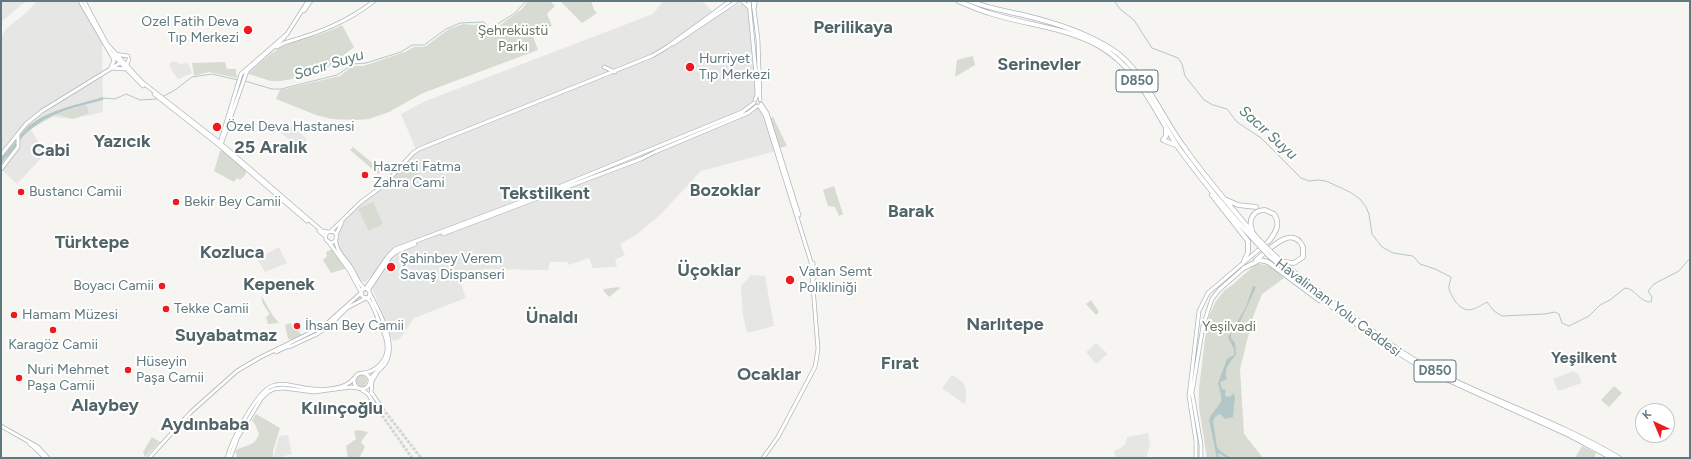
<!DOCTYPE html>
<meta charset="utf-8">
<style>
body{margin:0}
#map{position:relative;width:1691px;height:459px;overflow:hidden;background:#f6f5f2;font-family:Figtree,sans-serif}
canvas{display:block}
.frame{position:absolute;inset:0;border:2px solid #5f797f;pointer-events:none}
.north{position:absolute;left:1635px;top:403px;width:40px;height:40px;box-sizing:border-box;background:#fff;border:1px solid #bfc9cc;border-radius:50%;rotate:316deg;font-size:11px;font-weight:700;line-height:16px;text-align:center;color:#5f797f}
.north::after{content:'';display:block;margin:auto;width:14px;height:18px;background:#ed1a20;clip-path:polygon(50% 0,100% 100%,50% 72%,0 100%)}
</style>
<div id="map">
<canvas width="1691" height="459"></canvas>
<div class="frame"></div>
<div class="north">K</div>
</div>
<script>
const ctx = document.querySelector('canvas').getContext('2d');
ctx.lineJoin = 'round';
function fillPath(path, color) {
  ctx.fillStyle = color;
  ctx.fill(path, 'evenodd');
}
function trace(path, color, width, dash) {
  ctx.strokeStyle = color;
  ctx.lineWidth = width;
  ctx.lineCap = dash ? 'butt' : 'round';
  ctx.setLineDash(dash || []);
  ctx.stroke(path);
}
function write(font, color, halo, rows, align = 'center') {
  ctx.font = font + ' Figtree,sans-serif';
  ctx.lineWidth = 4;
  ctx.setLineDash([]);
  ctx.textBaseline = 'middle';
  ctx.strokeStyle = halo;
  ctx.fillStyle = color;
  for (const [text, x, y, turn = 0] of rows) {
    ctx.save();
    ctx.translate(x, y);
    ctx.rotate((+turn || 0) * Math.PI / 180);
    ctx.textAlign = isNaN(turn) ? turn : align;
    if (halo) ctx.strokeText(text, 0, 0);
    ctx.fillText(text, 0, 0);
    ctx.restore();
  }
}
const built = new Path2D(`
 M1,1H24L25,2L1,22Z
 M37,1H78L102,41L103,112L72,119L53,117L31,129L45,154L17,184L2,170L1,171V36L7,28L26,13Z
 M663,1H702L717,16L739,4H745L748,7L750,14L756,101L780,150L701,171L660,215L636,235L620,244L625,255L615,260L617,267L593,268L589,258L569,265L567,262H550L548,270L485,269L459,278L466,298L414,318L400,339L393,341L371,285L375,281L369,278L365,283L360,280L337,246L340,226L350,215L417,152L401,114L423,102L653,14Z
 M174,61L181,64L188,63L192,73L178,79L173,73L169,64Z
 M286,121L307,139L299,148L280,132Z
 M279,247L287,263L265,272L257,259Z
 M751,275L765,276L774,326L747,333L743,315L741,286Z
 M1096,343L1108,354L1096,364L1086,352Z
 M1573,371L1578,374L1582,383L1558,391L1553,379Z
 M952,375L963,382L966,390V401L964,404L942,388Z
 M1148,433L1150,446L1146,458H1116L1114,451L1121,448L1126,443L1127,437Z
 M288,435L292,454L276,458L274,456L279,436Z`);
const green = new Path2D(`
 M528,1H550L555,6L547,14L552,26L532,34L538,50L423,93L389,112L369,119L355,120L332,119L316,115L276,99L280,90L340,76L352,66H363L405,52L414,47H422L426,46L449,29L463,24L474,25L484,23L491,31H495L504,22L522,9Z
 M591,1L594,10L597,13L582,23L561,2Z
 M342,25L354,47L330,66L317,72L292,79L281,81H271L248,74C258,65 268,55 280,48C299,38 322,36 342,25Z
 M973,56L975,65L955,77L957,60Z
 M225,62L227,69H236L237,78L209,72L194,76L192,63Z
 M86,105L89,113L73,119L57,114Z
 M773,117L787,146L780,148L770,118Z
 M353,147L382,171L378,174L350,150Z
 M224,150L247,169L245,175L240,180L237,178L234,182L214,171L220,151Z
 M406,164L416,170L419,175L389,186L387,183Z
 M834,186L843,214L839,216L835,207L828,206L823,190Z
 M373,202L383,224L369,231L358,209Z
 M332,249L347,268L331,273L323,260L327,256L326,252Z
 M1259,264L1271,266L1284,278L1262,294L1253,317L1240,369L1244,434L1263,458H1207L1199,407V388L1205,339L1209,316L1216,301L1225,290L1231,286L1255,265Z
 M619,287L620,288L609,297L603,290L604,289Z
 M261,297H262L273,316L279,323L268,324L266,317L269,315V313L263,304Z
 M1091,300L1099,312L1096,315L1086,304Z
 M290,323L303,336L293,340L288,339L285,325Z
 M355 381a6 6 0 1 1 12 0a6 6 0 1 1-12 0Z
 M1614,386L1622,393L1609,407L1601,400Z
 M256,414L280,428L273,451V458L237,457L235,451C245,444 254,448 259,434L255,424L252,421Z
 M358,430L368,432L361,442L365,447L359,458H348L346,446L356,439L354,431Z
 M152,437L160,442L145,457L143,452Z
 M1582,446L1596,453L1594,458H1575Z`);
const water = new Path2D(`
 M103,97V100C71,108 41,115 19,141V138C36,111 74,106 103,97Z
 M16,142L17,146L3,161L1,166V159Z
 M1253,286L1256,287L1240,322L1231,334V338L1235,343L1236,354C1231,362 1223,368 1227,379L1220,382L1222,389L1226,390L1225,395L1227,397L1231,396L1233,393L1235,397L1233,417L1225,419L1220,414L1215,417L1213,421L1217,447L1220,451L1231,458H1227L1219,453L1218,454L1219,458H1217L1209,420L1211,415L1221,402V395L1218,383L1227,359L1234,355V349L1228,337L1246,307Z`);
const stream = new Path2D(`
 M1114,1L1121,10L1134,20L1152,48L1178,58L1182,64L1185,76L1204,100L1213,105L1227,109L1237,122L1261,138L1301,178L1309,181L1318,180L1326,181L1350,192L1360,199L1366,207L1369,214L1372,234L1382,247L1393,253L1413,256L1420,264L1435,269L1451,277C1451,281 1448,285 1449,289C1450,293 1453,297 1455,301C1467,316 1474,309 1487,302L1494,311L1502,316L1545,314L1555,312L1559,314L1562,323L1569,326L1589,316L1600,305L1610,300L1625,288C1635,288 1640,303 1651,302L1652,297L1648,291L1654,284L1679,271L1690,258
 M245,81L272,89H281L337,75L353,64L366,63L401,52L412,45H424L446,29L460,23L484,22L490,29L493,30L499,23L515,13L526,1
 M162,97L175,90L192,77L212,74L238,80
 M102,98L115,99L126,94L140,100L157,99
 M20,136L29,126L43,117
 M1,158L17,140`);
const majorTunnel = new Path2D(`
 M351,304L360,296L368,287
 M380,405L421,458
 M377,408L412,458`);
const major = new Path2D(`
 M80,1L113,58L114,61L111,67
 M84,1L107,44L142,82L219,142L322,231L328,232
 M742,1L749,7
 M749,1L756,75L757,95L755,100
 M753,1L758,40L760,100
 M304,11L311,1
 M673,44L737,1
 M277,47L284,43C318,33 346,23 374,1
 M109,51L143,86
 M115,54L128,56
 M128,67L127,64L129,59
 M604,67L615,72
 M111,68L125,69
 M154,94L220,146L307,221
 M761,104L767,113L799,215
 M759,106L765,115L811,262L818,349L815,367L778,437L763,458
 M220,143L241,74L287,34L308,1
 M221,145L247,71L284,38
 M1,155L26,124L42,111L120,63
 M1,169L18,147V134
 M319,231L325,236
 M331,231L361,202L384,185L413,153L419,149L652,56L667,47L730,1
 M325.5 237a5.5 5.5 0 1 1 11 0a5.5 5.5 0 1 1-11 0Z
 M443,234L641,159L655,152L748,113L757,106
 M336,235L342,222
 M336,238C334,250 347,260 352,269C356,276 358,283 364,288
 M328,241L349,270L361,292
 M390,257L396,252L415,244
 M813,263L814,279
 M366,288L370,292L369,297L366,298L362,296L361,290L366,288L388,256L395,249L544,193L742,112L754,103
 M369,289L391,256
 M289,347L317,334L329,326L347,308L366,298
 M276,352L289,346
 M354 381a8 8 0 1 1 16 0a8 8 0 1 1-16 0Z
 M363,373C376,372 388,360 387,346C387,337 382,328 378,319C375,312 373,303 367,298
 M370,380C373,372 382,370 386,362C397,343 379,311 370,294
 M362,390L368,394L377,408
 M371,392L380,405
 M371,393L372,381L378,371
 M1,426L38,447L48,458
 M29,443L37,450L45,458
 M149,458L191,412L237,371L259,358L324,326L361,293
 M227,458C231,442 256,392 272,386C283,382 294,386 305,388C319,390 345,391 354,378
 M230,458L238,437L261,399L268,392L274,389L283,388L314,392L351,387L357,388
 M1196,458V441L1189,396L1199,311L1208,293L1269,241
 M1201,458V445L1192,393L1203,326L1212,299L1219,290L1244,268`);
const highway = new Path2D(`
 M958,1C968,5 979,10 989,13C1025,25 1066,27 1099,46C1140,69 1155,114 1180,150C1203,182 1229,213 1256,242
 M970,1C987,8 1005,11 1023,15C1053,22 1087,33 1113,50C1143,69 1162,118 1184,147C1206,179 1233,209 1258,239
 M754,7L755,1
 M1163,140L1166,136V129
 M1165,141L1176,145
 M1212,195L1248,241V252L1244,261
 M1227,200L1238,205L1256,207
 M1252,230C1248,220 1253,210 1265,210L1274,214C1281,224 1276,232 1269,241
 M1271,252C1294,274 1320,292 1345,311C1372,331 1400,353 1430,369C1492,401 1559,422 1619,458
 M1269,256L1324,301L1386,345L1424,369L1569,435L1612,458
 M1256,260C1268,251 1292,223 1303,247V257L1294,263L1284,262
 M1244,268L1260,260L1268,262L1319,300`);
const highwayBridge = new Path2D(`
 M1258,239L1271,252
 M1256,242L1269,256`);
const markers = [
 [248,30,5,"#ed1a20"],
 [690,67,5,"#ed1a20"],
 [217,127,5,"#ed1a20"],
 [365,175,4,"#ed1a20"],
 [21,192,4,"#ed1a20"],
 [176,202,4,"#ed1a20"],
 [391,267,5,"#ed1a20"],
 [790,280,5,"#ed1a20"],
 [162,286,4,"#ed1a20"],
 [166,309,4,"#ed1a20"],
 [14,315,4,"#ed1a20"],
 [297,326,4,"#ed1a20"],
 [53,330,4,"#ed1a20"],
 [128,370,4,"#ed1a20"],
 [19,378,4,"#ed1a20"]
];
const shields = [
 [1137,81,42],
 [1435,371,42]
];
const shieldNames = [
 ["D850",1137,81],
 ["D850",1435,371]
];
const poiNames = [
 ["Ozel Fatih Deva",239,22,"right"],
 ["Tıp Merkezi",239,38,"right"],
 ["Hurriyet",699,59],
 ["Tıp Merkezi",699,75],
 ["Özel Deva Hastanesi",226,127],
 ["Hazreti Fatma",373,167],
 ["Zahra Cami",373,183],
 ["Bustancı Camii",29,192],
 ["Bekir Bey Camii",184,202],
 ["Şahinbey Verem",400,259],
 ["Savaş Dispanseri",400,275],
 ["Vatan Semt",799,272],
 ["Polikliniği",799,288],
 ["Boyacı Camii",154,286,"right"],
 ["Tekke Camii",174,309],
 ["Hamam Müzesi",22,315],
 ["İhsan Bey Camii",305,326],
 ["Karagöz Camii",53,345,"center"],
 ["Hüseyin",136,362],
 ["Paşa Camii",136,378],
 ["Nuri Mehmet",27,370],
 ["Paşa Camii",27,386]
];
const parkNames = [
 ["Şehreküstü",513,31],
 ["Parkı",513,47],
 ["Yeşilvadi",1229,327]
];
const streetNames = [
 ["Havalimanı Yolu Caddesi",1338,308,37]
];
const waterNames = [
 ["Sacır Suyu",329,65,-17],
 ["Sacır Suyu",1268,133,42]
];
const quarterNames = [
 ["Yeşilkent",1584,358]
];
const districtNames = [
 ["Perilikaya",853,28],
 ["Serinevler",1039,65],
 ["Yazıcık",122,142],
 ["25 Aralık",271,148],
 ["Cabi",51,151],
 ["Bozoklar",725,191],
 ["Tekstilkent",545,194],
 ["Barak",911,212],
 ["Türktepe",92,243],
 ["Kozluca",232,253],
 ["Üçoklar",709,271],
 ["Kepenek",279,285],
 ["Ünaldı",552,318],
 ["Narlıtepe",1005,325],
 ["Suyabatmaz",226,336],
 ["Fırat",900,364],
 ["Ocaklar",769,375],
 ["Alaybey",105,406],
 ["Kılınçoğlu",342,409],
 ["Aydınbaba",205,425]
];
fillPath(built, '#e6e6e5');
fillPath(green, '#d7dbd1');
fillPath(water, '#b4c7c8');
trace(stream, '#b4c7c8', 1);
trace(majorTunnel, '#d0d6d5', 3, [3, 1.5]);
trace(major, '#afb7ba', 4.5);
trace(highway, '#afb6b8', 5.5);
trace(major, '#fff', 3);
trace(highway, '#fff', 4);
trace(highwayBridge, '#afb6b8', 5.5, []);
trace(highwayBridge, '#fff', 4);
for (const [x, y, r, color] of markers) {
  const dot = new Path2D();
  dot.arc(x, y, r, 0, 2 * Math.PI);
  ctx.fillStyle = color;
  ctx.fill(dot);
  trace(dot, '#fff', 1.5);
}
for (const [x, y, w] of shields) {
  const box = new Path2D();
  box.roundRect(x - w / 2, y - 11, w, 22, 3);
  ctx.fillStyle = '#fff';
  ctx.fill(box);
  trace(box, '#5f797f', 1);
}
write('bold 13px', '#5f797f', null, shieldNames);
write('14px', '#5f797f', '#fff', poiNames, 'left');
write('14px', '#69765e', '#fff', parkNames);
write('14px', '#5f797f', '#fff', streetNames);
write('italic 15px', '#5a7a7b', '#fff', waterNames);
write('bold 16px', '#516569', '#fff', quarterNames);
write('bold 18px', '#516569', '#fff', districtNames);
</script>
